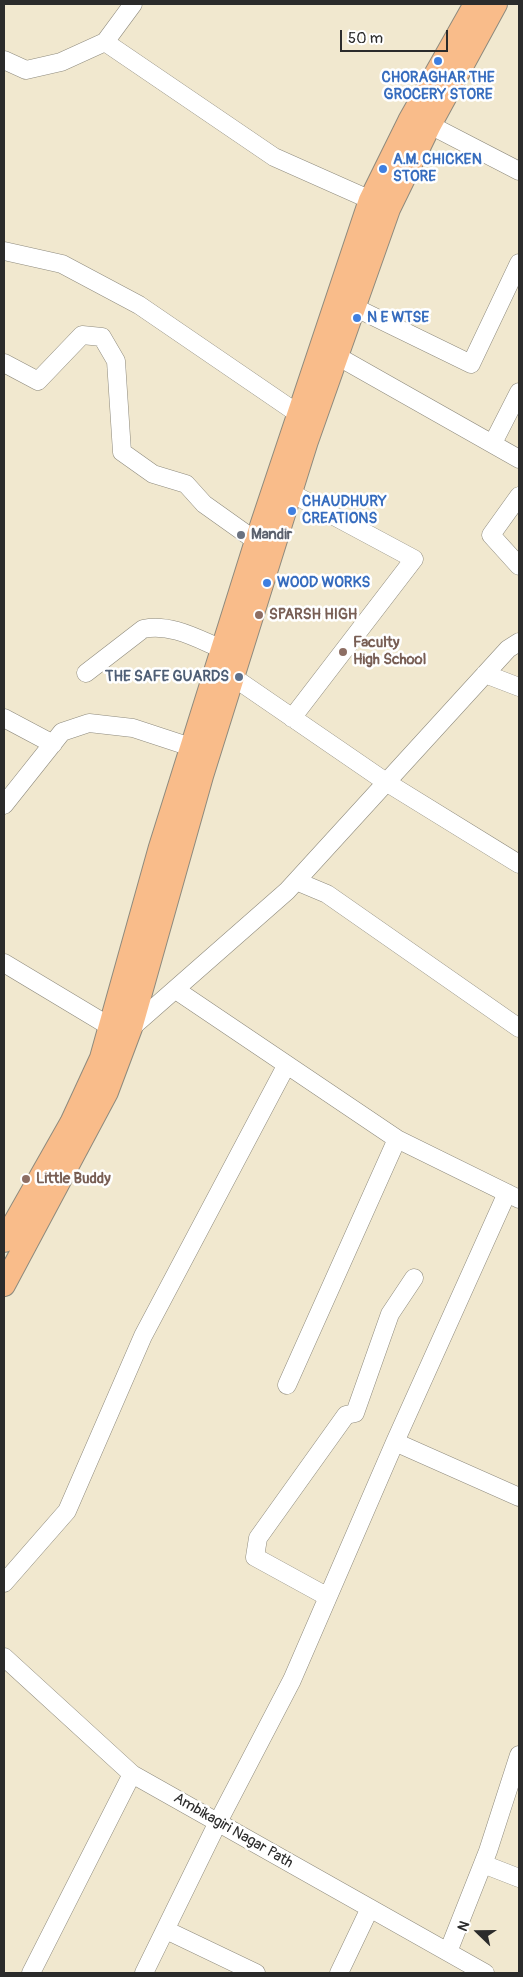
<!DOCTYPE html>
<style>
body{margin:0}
#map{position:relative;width:523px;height:1977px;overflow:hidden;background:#f1e8cf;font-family:Pangolin,sans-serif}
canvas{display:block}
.frame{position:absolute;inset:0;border:5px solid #2b2b2b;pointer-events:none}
.north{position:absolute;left:453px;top:1907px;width:50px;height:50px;-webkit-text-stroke:4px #fff;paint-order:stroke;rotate:292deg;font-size:14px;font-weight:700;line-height:20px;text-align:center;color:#2b2b2b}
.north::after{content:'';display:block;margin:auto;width:18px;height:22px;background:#2b2b2b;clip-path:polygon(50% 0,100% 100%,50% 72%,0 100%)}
.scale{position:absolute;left:340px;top:30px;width:108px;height:22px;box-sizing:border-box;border:2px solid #2b2b2b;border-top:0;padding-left:6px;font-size:15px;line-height:18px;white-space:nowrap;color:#2b2b2b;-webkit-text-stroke:4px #fff;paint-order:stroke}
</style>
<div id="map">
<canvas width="523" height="1977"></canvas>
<div class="frame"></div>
<div class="north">N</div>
<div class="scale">50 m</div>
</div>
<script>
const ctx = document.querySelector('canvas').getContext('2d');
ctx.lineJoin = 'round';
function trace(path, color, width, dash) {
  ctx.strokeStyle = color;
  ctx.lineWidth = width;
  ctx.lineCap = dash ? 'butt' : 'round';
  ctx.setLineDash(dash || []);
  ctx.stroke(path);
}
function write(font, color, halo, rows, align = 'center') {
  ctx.font = font + ' Pangolin,sans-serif';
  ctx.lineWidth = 5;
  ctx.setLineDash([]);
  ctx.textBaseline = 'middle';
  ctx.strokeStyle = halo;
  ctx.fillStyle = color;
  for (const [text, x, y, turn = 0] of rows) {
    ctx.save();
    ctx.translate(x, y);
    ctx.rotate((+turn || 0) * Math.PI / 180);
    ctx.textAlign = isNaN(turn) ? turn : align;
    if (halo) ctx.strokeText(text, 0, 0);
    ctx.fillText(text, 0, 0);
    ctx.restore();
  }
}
const minor = new Path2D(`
 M105,42L133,4
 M4,60L26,70L61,62L105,42L274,157L382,205
 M430,125L519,171
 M4,251L62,264L139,305L297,413
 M354,307L471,364L519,263
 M337,356L519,459
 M4,363L38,381L82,335L102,337L116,361L122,452L153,474L186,484L204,504L256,541
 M493,443L519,392
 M291,493L414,559L292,718
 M519,496L491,535L519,566
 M86,673L143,629C171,623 198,639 222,649
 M485,674L519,687
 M233,677L386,782L519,864
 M4,718L53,744
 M4,805L62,732L89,723L133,728L203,751
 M296,881L327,894L519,1028
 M4,963L109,1026L131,1028L287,891L508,649L519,642
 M176,990L397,1139L519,1199
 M287,1385L397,1139
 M395,1442L519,1497
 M4,1583L67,1511L143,1336L286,1066
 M328,1597L255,1557L258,1538L346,1415L355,1413L390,1314L414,1278
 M4,1657L132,1774L485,1973
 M483,1864L519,1878
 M166,1930L256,1973
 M448,1952L488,1851L519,1755
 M31,1973L132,1774
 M144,1973L218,1822L292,1680L395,1442L507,1193
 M339,1973L370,1908`);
const major = new Path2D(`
 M4,1241L71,1123L101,1058L160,847L256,541L370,200L409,121L475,4
 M4,1285L107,1092L131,1028L202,776L307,441L389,209L430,125L496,4`);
const markers = [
 [438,61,5,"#3f7fe0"],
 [383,169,5,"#3f7fe0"],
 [357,318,5,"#3f7fe0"],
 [292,511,5,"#3f7fe0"],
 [241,535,5,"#6b7280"],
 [267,583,5,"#3f7fe0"],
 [259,615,5,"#8d6e63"],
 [343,652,5,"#8d6e63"],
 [239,677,5,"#5c6f8a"],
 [26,1179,5,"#8d6e63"]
];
const shopNames = [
 ["CHORAGHAR THE",438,78,"center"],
 ["GROCERY STORE",438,95,"center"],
 ["A.M. CHICKEN",393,160],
 ["STORE",393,177],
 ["N E WTSE",367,318],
 ["CHAUDHURY",302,502],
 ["CREATIONS",302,519],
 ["WOOD WORKS",277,583]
];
const worshipNames = [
 ["Mandir",251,535]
];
const educationNames = [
 ["SPARSH HIGH",269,615],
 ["Faculty",353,643],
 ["High School",353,660],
 ["Little Buddy",36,1179]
];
const serviceNames = [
 ["THE SAFE GUARDS",229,677]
];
const streetNames = [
 ["Ambikagiri Nagar Path",233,1831,30]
];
trace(minor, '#8e8a7d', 19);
trace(major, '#8e8a7d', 24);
trace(minor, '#fff', 18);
trace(major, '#f9bc8a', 22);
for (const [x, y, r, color] of markers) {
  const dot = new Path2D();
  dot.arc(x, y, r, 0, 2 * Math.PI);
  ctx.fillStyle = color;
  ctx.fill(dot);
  trace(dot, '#fff', 2);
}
write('bold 15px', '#366cbe', '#fff', shopNames, 'left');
write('bold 15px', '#5b616d', '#fff', worshipNames, 'left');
write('bold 15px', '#785e54', '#fff', educationNames, 'left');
write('bold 15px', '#4e5e75', '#fff', serviceNames, 'right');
write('15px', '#2b2b2b', '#fff', streetNames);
</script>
